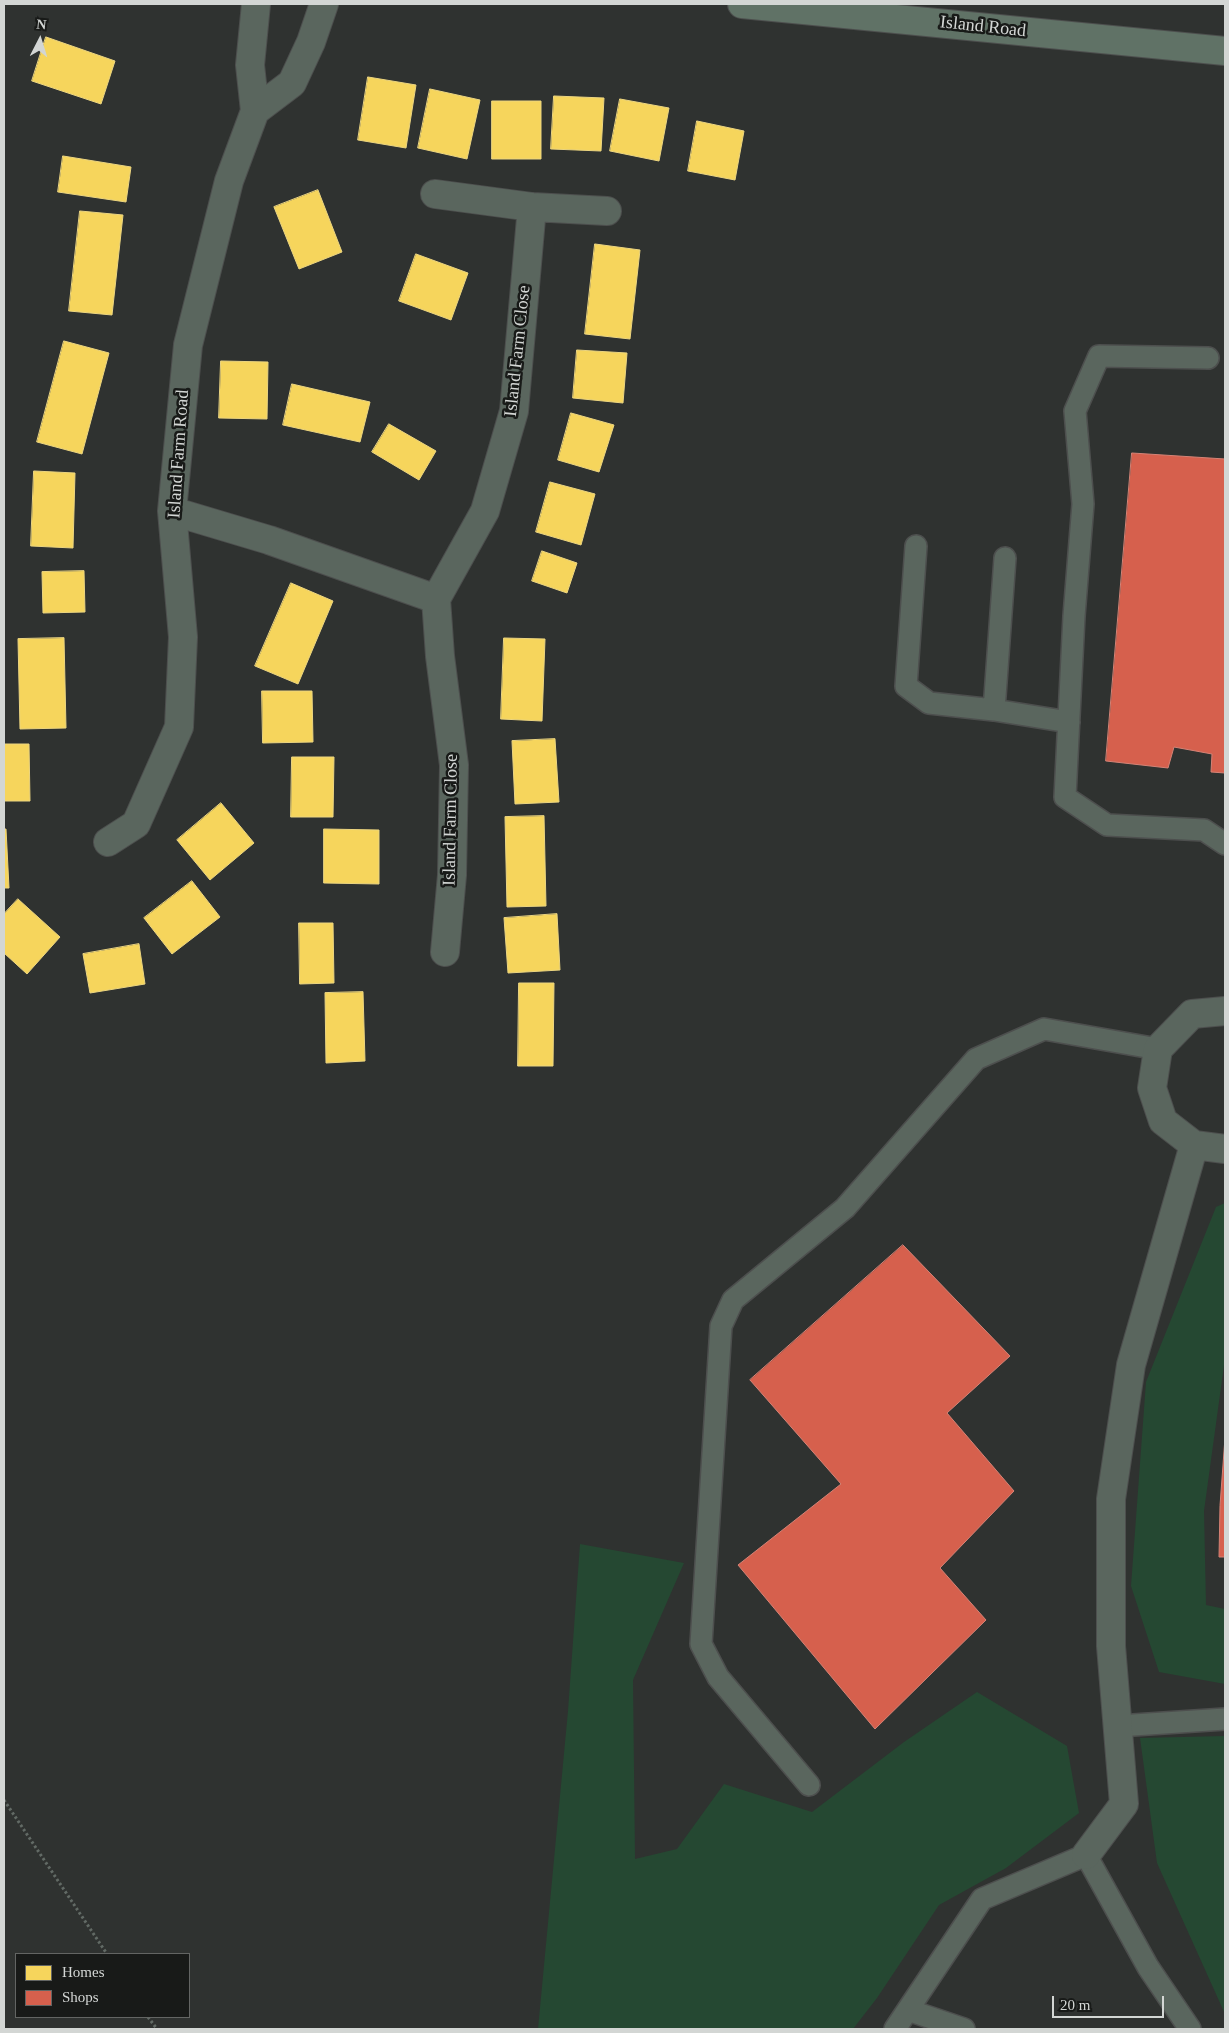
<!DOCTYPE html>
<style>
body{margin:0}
#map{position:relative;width:1229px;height:2033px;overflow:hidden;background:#2f3230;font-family:"Times New Roman",serif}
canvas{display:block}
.frame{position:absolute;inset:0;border:5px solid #d3d6d4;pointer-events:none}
.legend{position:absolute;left:15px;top:1953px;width:175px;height:65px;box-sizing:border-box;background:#181a18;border:1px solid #636563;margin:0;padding:6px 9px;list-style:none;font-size:15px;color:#d3d6d4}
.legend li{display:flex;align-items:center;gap:10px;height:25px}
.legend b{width:25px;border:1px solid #636563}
.north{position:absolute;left:15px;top:15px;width:50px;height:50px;-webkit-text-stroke:4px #181a18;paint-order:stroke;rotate:5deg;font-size:14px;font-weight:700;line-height:20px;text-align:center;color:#d3d6d4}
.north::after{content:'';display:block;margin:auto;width:18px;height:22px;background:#d3d6d4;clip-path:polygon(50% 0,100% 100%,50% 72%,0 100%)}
.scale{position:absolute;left:1052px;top:1996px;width:112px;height:22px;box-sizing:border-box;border:2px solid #d3d6d4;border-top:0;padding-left:6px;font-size:15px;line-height:18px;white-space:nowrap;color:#d3d6d4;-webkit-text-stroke:4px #181a18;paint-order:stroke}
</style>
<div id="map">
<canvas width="1229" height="2033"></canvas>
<div class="frame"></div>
<ul class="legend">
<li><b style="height:14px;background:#f6d55c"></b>Homes</li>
<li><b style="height:14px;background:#d6604d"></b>Shops</li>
</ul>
<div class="north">N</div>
<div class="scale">20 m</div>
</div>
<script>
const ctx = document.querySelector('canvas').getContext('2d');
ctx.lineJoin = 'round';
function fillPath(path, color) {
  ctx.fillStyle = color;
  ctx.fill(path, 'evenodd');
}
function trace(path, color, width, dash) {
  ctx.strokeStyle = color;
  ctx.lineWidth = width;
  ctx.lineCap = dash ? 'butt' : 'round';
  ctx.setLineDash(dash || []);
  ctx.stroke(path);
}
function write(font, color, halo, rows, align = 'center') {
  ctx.font = font + ' "Times New Roman",serif';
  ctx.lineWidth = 5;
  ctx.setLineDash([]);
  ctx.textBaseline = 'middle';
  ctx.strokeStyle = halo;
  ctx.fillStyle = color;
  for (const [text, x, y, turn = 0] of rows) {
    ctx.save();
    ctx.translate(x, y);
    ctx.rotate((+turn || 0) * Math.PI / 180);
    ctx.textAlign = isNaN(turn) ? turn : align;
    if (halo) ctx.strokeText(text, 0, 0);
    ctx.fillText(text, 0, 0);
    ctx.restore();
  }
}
const green = new Path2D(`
 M1225,1203V1358L1204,1511L1206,1605L1225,1609V1684L1159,1672L1131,1586L1146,1382L1216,1207Z
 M580,1544L684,1563L633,1680L635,1859L677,1849L724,1784L812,1812L904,1742L977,1692L1067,1746L1079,1813L1006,1868L939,1905L877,1998L853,2029H538L568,1711Z
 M1225,1736V2014L1157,1863L1140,1738Z`);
const homes = new Path2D(`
 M46,37L115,61L101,104L32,81Z
 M368,77L416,85L406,148L358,140Z
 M430,89L480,100L467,159L418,148Z
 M554,96L604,98L601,151L551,149Z
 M620,99L669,108L659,161L610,151Z
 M492,101H541V159H492Z
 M697,121L744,131L735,180L688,171Z
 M63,156L131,167L126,202L58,192Z
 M318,190L342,252L299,269L274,207Z
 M80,211L123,215L112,315L69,311Z
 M595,244L640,250L630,339L585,334Z
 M416,254L468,273L451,320L399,301Z
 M64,341L109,353L82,454L37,442Z
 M577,350L627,353L623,403L573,398Z
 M221,361L268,362L267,419L219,418Z
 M292,384L370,402L360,442L283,425Z
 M571,413L614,425L599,472L558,460Z
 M389,424L436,451L419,480L372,452Z
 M34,471L75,473L73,548L31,546Z
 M550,482L595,494L581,545L536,532Z
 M542,551L577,563L567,593L532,581Z
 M84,571L85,612L43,613L42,572Z
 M291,583L333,601L298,684L255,666Z
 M64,638L66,728L20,729L18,639Z
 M504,638L545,639L542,721L501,719Z
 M262,691H312L313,742L263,743Z
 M555,739L559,802L515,804L512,741Z
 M4,744H29L30,801H4Z
 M292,757H334L333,817H291Z
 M221,803L254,843L210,880L177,840Z
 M544,816L546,906L507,907L505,817Z
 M4,829H6L9,888H4Z
 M324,829L379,830V884L324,883Z
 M192,881L220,917L172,954L144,918Z
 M18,899L60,937L27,974L4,953V914Z
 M557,914L560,970L508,973L504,918Z
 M299,923H333L334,983L300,984Z
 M139,944L145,984L90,993L83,954Z
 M519,983H554L553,1066H518Z
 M363,992L365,1061L326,1063L325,993Z`);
const shops = new Path2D(`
 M1132,453L1225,459V773L1211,772L1212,754L1174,747L1168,768L1106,761Z
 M903,1245L1010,1356L947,1413L1014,1491L940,1568L986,1620L875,1729L738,1565L841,1484L750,1380Z
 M1225,1438V1557H1219L1220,1506Z`);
const path = new Path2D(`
 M4,1800L107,1954
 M148,2017L157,2029`);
const service = new Path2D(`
 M1208,358L1099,356L1075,411L1083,504L1074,616L1065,797L1107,825L1204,830L1225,844
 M916,546L906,686L929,703L994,710L1069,722
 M994,710L1005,558
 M1118,1726L1225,1719
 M809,1785L718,1677L701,1644L721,1326L733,1300L845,1208L976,1059L1044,1029L1158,1049
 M908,2010L964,2029
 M895,2029L982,1899L1086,1855L1148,1967L1190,2029`);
const minor = new Path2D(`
 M255,111L292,83L311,42L324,4
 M435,194L532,207L607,211
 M172,511L269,540L436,599
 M108,842L136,824L179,727L183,637L172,511L188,345L229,181L255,111L250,65L256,4
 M445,952L452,875L454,765L440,656L436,599L485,511L514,411L532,207
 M1225,1011L1192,1014L1158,1049L1152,1088L1163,1121L1194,1145L1225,1149
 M1086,1855L1124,1804L1111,1646V1499L1131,1365L1194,1145`);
const primary = new Path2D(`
 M742,4L1225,51`);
const streetNames = [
 ["Island Road",983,27,6],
 ["Island Farm Close",518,351,-84],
 ["Island Farm Road",179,454,-86],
 ["Island Farm Close",451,820,-89]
];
fillPath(green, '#254832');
fillPath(homes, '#f6d55c');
trace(homes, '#ecd580', 1);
fillPath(shops, '#d6604d');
trace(shops, '#d58376', 1);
trace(service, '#4d4f4e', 24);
trace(minor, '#4d4f4e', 30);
trace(primary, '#4d4f4e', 30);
trace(path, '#626a65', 3, [2.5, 2.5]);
trace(service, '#5a665e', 21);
trace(minor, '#5a665e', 28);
trace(primary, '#607266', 28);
write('18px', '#d3d6d4', '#181a18', streetNames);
</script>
